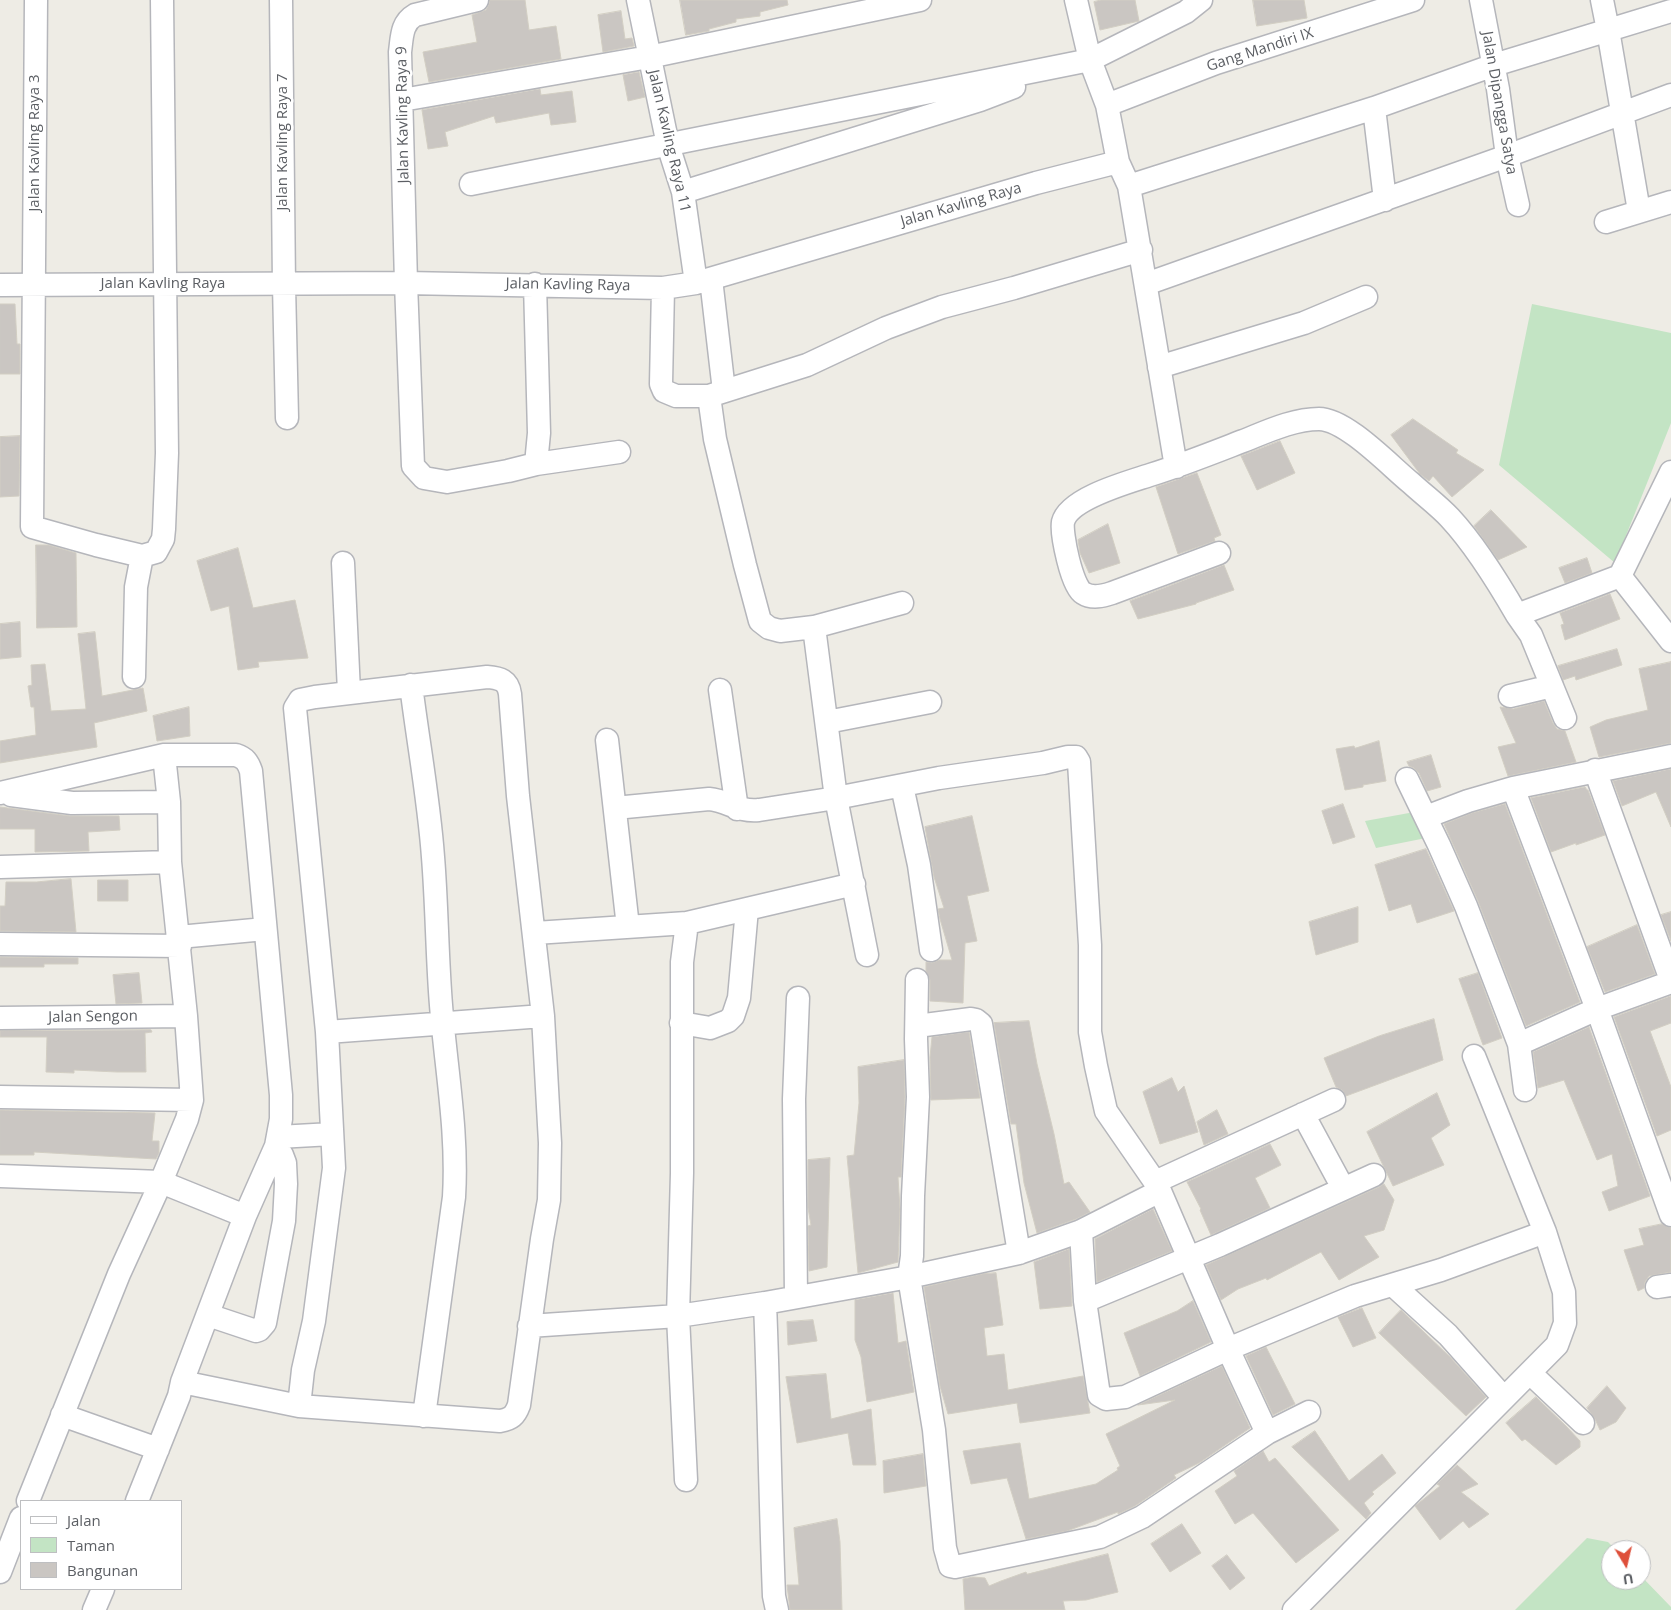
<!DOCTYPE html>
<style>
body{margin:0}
#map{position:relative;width:1671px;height:1610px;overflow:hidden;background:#eeece5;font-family:"Open Sans",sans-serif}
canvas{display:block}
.legend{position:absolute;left:20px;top:1500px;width:162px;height:90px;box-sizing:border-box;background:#fff;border:1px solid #bebfc1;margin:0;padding:6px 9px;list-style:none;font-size:15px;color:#5c5f64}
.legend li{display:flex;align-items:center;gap:10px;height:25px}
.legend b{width:25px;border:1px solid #bebfc1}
.north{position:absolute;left:1601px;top:1540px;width:50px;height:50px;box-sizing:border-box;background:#fff;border:1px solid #bebfc1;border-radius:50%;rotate:171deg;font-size:14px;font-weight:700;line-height:20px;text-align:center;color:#5c5f64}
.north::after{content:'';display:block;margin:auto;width:18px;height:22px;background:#de4f3a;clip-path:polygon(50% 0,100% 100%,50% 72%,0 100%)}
</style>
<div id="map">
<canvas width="1671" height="1610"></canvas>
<ul class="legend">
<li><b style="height:6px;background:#fff"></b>Jalan</li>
<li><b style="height:14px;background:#c3e4c4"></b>Taman</li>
<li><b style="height:14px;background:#cac6c2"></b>Bangunan</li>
</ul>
<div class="north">U</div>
</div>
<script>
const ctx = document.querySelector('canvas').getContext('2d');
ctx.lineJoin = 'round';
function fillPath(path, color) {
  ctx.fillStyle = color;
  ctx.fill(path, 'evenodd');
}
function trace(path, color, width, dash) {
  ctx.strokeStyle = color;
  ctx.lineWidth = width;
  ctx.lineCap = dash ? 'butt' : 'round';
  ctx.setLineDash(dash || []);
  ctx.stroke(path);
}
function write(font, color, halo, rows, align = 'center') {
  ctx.font = font + ' "Open Sans",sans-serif';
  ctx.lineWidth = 5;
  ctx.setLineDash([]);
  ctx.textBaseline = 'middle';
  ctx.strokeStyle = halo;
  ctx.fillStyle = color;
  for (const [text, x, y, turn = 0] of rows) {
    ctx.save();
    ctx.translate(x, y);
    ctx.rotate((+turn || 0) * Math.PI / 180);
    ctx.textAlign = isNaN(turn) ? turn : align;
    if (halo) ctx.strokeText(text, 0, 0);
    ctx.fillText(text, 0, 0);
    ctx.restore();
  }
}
const green = new Path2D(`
 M1532,304L1671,333V423L1615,563L1499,465Z
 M1420,811L1426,838L1376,848L1365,821Z
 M1587,1538L1608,1542L1616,1550H1611V1580H1641V1576L1671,1607V1610H1515Z`);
const building = new Path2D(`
 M490,0H525L529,30L556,26L561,59L429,82L423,52L477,42L472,15L486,10L489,4Z
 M680,0H787L788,5L760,12V16L736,19V22L709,29V31L686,35Z
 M1101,0H1135L1139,21L1100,30L1094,2Z
 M1253,0H1304L1307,18L1257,26Z
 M621,11L625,39L632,38L634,46L603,52L598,15Z
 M639,72L645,97L628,101L623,75Z
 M540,89L541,95L572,91L576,122L551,125L549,113L496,123L494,116L445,132L448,146L428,149L422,110Z
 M0,304H15L17,344H20V374H0Z
 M1413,419L1458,450L1456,453L1484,470L1452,497L1433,476L1429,481L1420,474L1391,435Z
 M20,436L19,496L0,497V437Z
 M1280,441L1295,473L1257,490L1241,456Z
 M1197,473L1221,535L1214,538L1215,541L1178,554L1156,487Z
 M1491,510L1527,547L1498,560L1474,526Z
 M1108,524L1120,563L1089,573L1080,553L1078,540Z
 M36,545H49L76,553L77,627L37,628Z
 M238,548L253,608L295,600L308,658L258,662L259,667L238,670L229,606L211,611L197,561Z
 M1587,558L1592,573L1565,583L1559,568Z
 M1224,565L1234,590L1196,603V604L1138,619L1130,601Z
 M1610,594L1620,619L1565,640L1561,625L1564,624L1560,613Z
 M20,622L21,657L0,659V624Z
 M95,632L102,696L143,688L147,711L94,723L97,747L0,763V741L36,735L34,707H31L28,686L32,685L31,665L45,664L51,711L86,709L78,634Z
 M1617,649L1622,665L1576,680L1575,676L1563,680L1558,666Z
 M1671,662V743L1599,757L1590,727L1606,720L1648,710L1639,669Z
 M1544,701L1553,723L1557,729L1565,731L1576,762L1508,776L1498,747L1516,743L1500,707L1513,709Z
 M189,707L190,736L157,741L153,716Z
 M1379,741L1386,781L1363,785V787L1345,790L1336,749L1354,746L1355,748Z
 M1431,755L1441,787L1427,791L1419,773L1414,768L1409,766L1407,762Z
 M1671,769V827L1656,792L1622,806L1613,781Z
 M1585,787L1587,790H1588L1605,835L1576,845V843L1551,852L1531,798Z
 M1343,804L1355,837L1333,844L1322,811Z
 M1505,804L1580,1002L1526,1026L1478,901L1444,824L1472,813Z
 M0,807L70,816H119L120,830L88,832L89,851L35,852V829H0Z
 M972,816L989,891L967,896L977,941L965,943L963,1003L930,1001V980L926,971V962L932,963L939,960H952L940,919L938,909L944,908L934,877L925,827Z
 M1426,849L1454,911L1417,923L1411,904L1389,911L1375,865Z
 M71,879L76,932L0,931V906H5L6,882H36Z
 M98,880H128V901H98Z
 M1358,907V942L1316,955L1309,922Z
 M1671,912V941L1661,915Z
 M1637,925L1655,974L1605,992L1587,947Z
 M0,957L78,958V964H44V967H0Z
 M139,973L142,1003L116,1004L113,975Z
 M1478,973L1502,1038L1483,1045L1459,979Z
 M1671,996V1023L1650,1031L1671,1087V1130L1657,1136L1614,1017Z
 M1434,1019L1443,1060L1346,1096L1342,1090L1336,1087L1324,1058L1379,1036Z
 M1029,1021L1037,1064L1054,1134L1064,1184L1069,1182L1090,1212L1076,1219L1037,1233L1024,1183L1016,1124H1011L994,1023Z
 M1589,1027L1650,1196L1609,1211L1602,1192L1618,1186L1612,1154L1597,1160L1564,1080L1538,1088L1533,1052Z
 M151,1030L152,1032L145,1033L146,1072H117L74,1070V1073L46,1072L47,1037H0V1031Z
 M969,1032L980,1098L931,1100L930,1057L932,1037Z
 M904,1060L905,1097L901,1177H898L900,1209L898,1262L858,1273L847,1156L854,1155L859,1103L858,1067Z
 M1172,1078L1178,1092L1184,1086L1198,1132L1160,1144L1143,1092Z
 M1437,1093L1450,1125L1431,1138L1444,1165L1393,1186L1367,1132Z
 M0,1110L155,1113L152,1141H159V1153L156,1159L34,1152V1155H0Z
 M1217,1110L1228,1134L1204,1145L1197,1122Z
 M1270,1144L1281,1165L1255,1178L1270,1208L1211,1235L1200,1210L1201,1209L1187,1182Z
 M830,1158L827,1267L809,1271L808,1226L811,1225L808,1208V1160Z
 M1384,1184L1394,1200L1384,1230L1364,1236L1379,1257L1339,1280L1321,1252L1267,1280L1266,1278L1238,1289L1221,1300L1206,1265L1379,1187Z
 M1153,1209L1172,1251L1097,1282L1095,1239Z
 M1662,1224L1671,1228V1272L1649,1276L1645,1282L1644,1288L1638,1291L1624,1250L1644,1245L1639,1229Z
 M1069,1249L1072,1306L1040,1309L1034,1262Z
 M996,1273L1003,1325L984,1328L987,1356L1004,1354L1008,1390L1083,1376L1090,1413L1020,1423L1017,1403L948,1414L940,1386L924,1287L982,1274Z
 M893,1293L898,1343L906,1341L914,1392L867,1402L861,1357L855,1340V1300Z
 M1193,1301L1211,1342L1140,1376L1124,1333L1177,1311Z
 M1362,1308L1376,1338L1353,1347L1338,1317Z
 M1401,1310L1450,1357L1486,1397L1466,1416L1379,1333Z
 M813,1320L817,1341L788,1345L787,1322Z
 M1266,1347L1295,1404L1273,1415L1246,1356Z
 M1222,1366L1250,1428L1199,1463L1174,1475L1176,1478L1135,1506L1118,1514V1512L1067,1531L1026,1539L1007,1478L971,1484L963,1451L1020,1443L1029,1499L1096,1484L1118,1470L1117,1468L1120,1466L1106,1434L1175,1400L1138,1405Z
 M826,1374L831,1419L871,1409L876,1465H853L848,1433L797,1443L786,1377Z
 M1607,1386L1626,1408L1616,1422L1600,1430L1595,1419L1587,1408Z
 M1536,1397L1566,1426L1580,1441V1447L1556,1465L1525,1439L1522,1441L1506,1423Z
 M1315,1431L1349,1481L1382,1454L1396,1473L1372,1492L1374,1494L1364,1503L1371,1513L1366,1519L1292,1447Z
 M1263,1451L1269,1462L1275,1458L1339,1530L1296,1563L1253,1513L1235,1524L1215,1491L1237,1476L1234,1471Z
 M923,1454L926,1486L884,1493L883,1461Z
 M1457,1465L1478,1484L1461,1492L1489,1514L1469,1528L1463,1521L1440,1540L1415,1506L1440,1486L1437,1484Z
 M837,1519L840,1542L842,1610H790L787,1585H799L794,1528Z
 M1182,1524L1201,1553L1170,1572L1151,1544Z
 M1108,1554L1118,1592L1086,1600L1063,1601L1065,1610H965L963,1579L973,1577L985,1578L989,1586L1001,1581L1026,1572L1027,1574Z
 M1227,1555L1245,1578L1230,1590L1212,1566Z`);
const street = new Path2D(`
 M36,0L32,527L96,545L142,556L156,552L163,539L164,529L167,453L162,0
 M281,0L284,285L287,418
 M477,0L415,15C401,23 402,38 400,52L406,283L413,466L424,478L447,482L508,471L536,464L619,452
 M638,0L668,145L683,192L696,283
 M1076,0L1090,60L1107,105L1118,162L1129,186L1176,467
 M1481,0L1498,89L1507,156L1518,205
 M1602,0L1608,30L1639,211
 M402,100L649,57L920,0
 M1107,105L1216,63L1413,0
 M1374,108L1385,200
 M471,184L1090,60L1186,12L1201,0
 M1129,186L1374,108L1494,65L1671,11
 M683,192L980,100L1014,87
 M1606,222L1671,202
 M711,279L724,391
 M535,284L539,433L536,464
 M1146,284L1507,156L1671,95
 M0,285L406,283L663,288L696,283L1036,183L1118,162
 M663,288L661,384L664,391L676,396H709L715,439L745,565L760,621L769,628L780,631L814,627L836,798L867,955
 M1159,367L1304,323L1366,297
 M709,396L807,365L886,328L942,307L1014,288L1141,250
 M1219,553L1112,593C1103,596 1092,599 1083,593C1072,587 1061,534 1063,522C1069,498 1129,482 1150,475C1182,465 1212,453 1243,441C1266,432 1293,419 1319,419C1346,419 1390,466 1411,483C1424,495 1439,506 1450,518C1476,546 1498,582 1517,615
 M343,563L349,692
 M1620,576L1671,641
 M814,627L902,603
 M134,677L136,587L142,556
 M411,685C418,742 429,800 433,857C437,906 437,956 441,1005C446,1069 458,1132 454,1197L424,1416
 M720,690L737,809
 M1510,696L1552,686
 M1565,718L1531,635L1517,615L1620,576L1671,472
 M827,722L930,702
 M607,740L628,927
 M1595,770L1671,980
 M1407,779L1439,845L1466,906L1519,1044L1525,1090
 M902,786L919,865L931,950
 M1513,788L1597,1009L1671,1215
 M0,793L164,755H236C245,758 248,762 251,771L281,1095V1119L276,1146L245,1216L182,1382L179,1396L137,1501
 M11,795L72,803L169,802
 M615,808L709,799C729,801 737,812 759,810L836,798L939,778L1043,763L1068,757H1076L1079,762L1090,945V1032L1096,1066L1106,1111L1155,1182
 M1426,817L1468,801L1513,788L1671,756
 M0,867L170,862
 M535,933L687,923L854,884
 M179,937L265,929
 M0,944L180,946
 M917,980L916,1039L918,1097L913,1196L912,1256L909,1277L934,1430L945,1548L950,1566L955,1567L1100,1537L1142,1517L1267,1433L1309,1412
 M0,1018L186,1016
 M681,1023L710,1028L728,1021L733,1016L739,998L747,909
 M917,1026L971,1019L976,1020L981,1024L1019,1253
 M327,1032L543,1016
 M1519,1044L1597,1009L1671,982
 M0,1097L192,1100
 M1303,1114L1343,1188
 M278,1137L332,1134
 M0,1176L161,1182L245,1216
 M1160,1191L1228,1349L1267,1433
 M1081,1231L1085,1301L1099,1395L1106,1399L1125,1397L1228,1349L1355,1296L1441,1270L1545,1232
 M1393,1285L1448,1335L1504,1398
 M1657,1287L1671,1285
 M796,1297L794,1099L798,998
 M1085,1301L1220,1245L1374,1175
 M765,1303C769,1401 770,1498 774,1596L777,1610
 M208,1315L256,1331L259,1330L265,1323L284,1221L286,1184L285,1163L282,1155L276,1146
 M529,1326L678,1316L765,1303L909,1277L1019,1253L1081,1231L1160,1191L1155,1182L1334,1100
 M1530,1373L1583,1423
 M182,1382L299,1406L500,1421C511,1419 515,1416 519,1405L542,1239L549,1200L550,1143L543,1016L518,796L510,694C508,680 500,678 487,677L315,697L300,700L295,708L327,1032L334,1168L314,1321L303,1370L299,1406
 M62,1415L158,1449
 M686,1480L678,1316L682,1173V962L687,923
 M28,1501L119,1274L161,1182L187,1119L192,1100L186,1016L170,862L169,802L164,755
 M0,1572L21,1518
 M94,1610L103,1589
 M1294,1610L1557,1345L1565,1323L1564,1292L1545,1232L1474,1056`);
const streetNames = [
 ["Gang Mandiri IX",1260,50,-18],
 ["Jalan Dipangga Satya",1499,103,80],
 ["Jalan Kavling Raya 9",403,115,-91],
 ["Jalan Kavling Raya 11",669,141,77],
 ["Jalan Kavling Raya 7",283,142,-90],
 ["Jalan Kavling Raya 3",35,143,-90],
 ["Jalan Kavling Raya",961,205,-16],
 ["Jalan Kavling Raya",163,284],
 ["Jalan Kavling Raya",568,285,1],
 ["Jalan Sengon",93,1017,-1]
];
fillPath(green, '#c3e4c4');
fillPath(building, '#cac6c2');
trace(building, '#d2cec3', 1);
trace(street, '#b5b6bb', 25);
trace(street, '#fff', 22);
write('15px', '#5c5f64', '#fff', streetNames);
</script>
